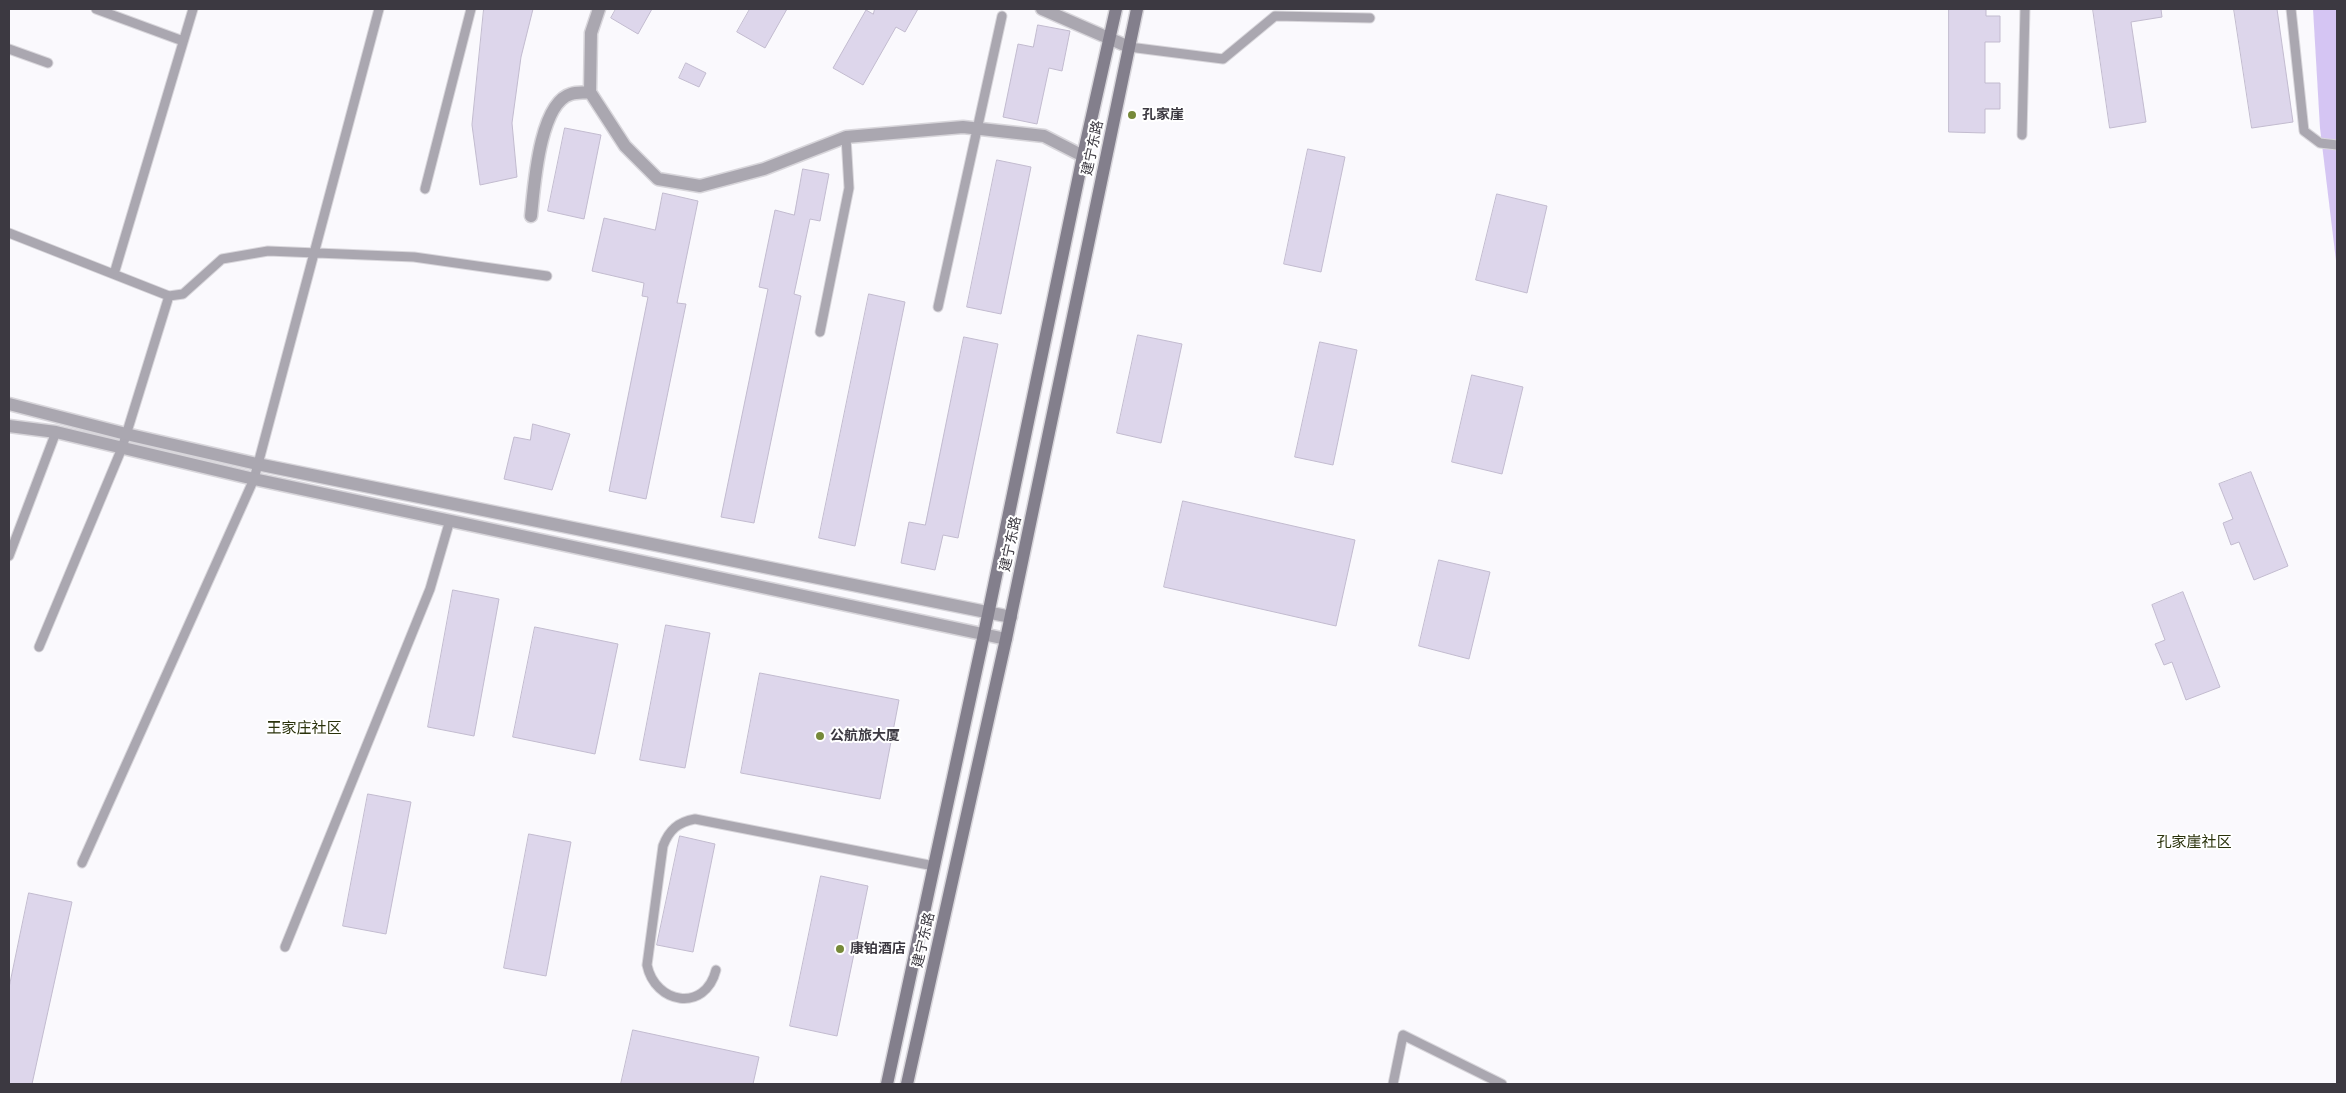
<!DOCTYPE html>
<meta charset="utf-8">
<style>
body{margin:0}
#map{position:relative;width:2346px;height:1093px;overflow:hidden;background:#faf9fd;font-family:"Open Sans",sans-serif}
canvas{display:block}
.frame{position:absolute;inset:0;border:10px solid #3c3941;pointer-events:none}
</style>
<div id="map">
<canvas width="2346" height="1093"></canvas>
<div class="frame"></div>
</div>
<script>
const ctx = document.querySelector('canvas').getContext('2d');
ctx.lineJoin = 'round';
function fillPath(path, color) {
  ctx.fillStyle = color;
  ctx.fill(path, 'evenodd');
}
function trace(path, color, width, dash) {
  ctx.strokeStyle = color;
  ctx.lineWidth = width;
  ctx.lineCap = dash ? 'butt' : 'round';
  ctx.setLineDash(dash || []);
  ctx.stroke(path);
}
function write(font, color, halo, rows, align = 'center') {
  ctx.font = font + ' "Open Sans","Noto Sans SC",sans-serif';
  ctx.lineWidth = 4;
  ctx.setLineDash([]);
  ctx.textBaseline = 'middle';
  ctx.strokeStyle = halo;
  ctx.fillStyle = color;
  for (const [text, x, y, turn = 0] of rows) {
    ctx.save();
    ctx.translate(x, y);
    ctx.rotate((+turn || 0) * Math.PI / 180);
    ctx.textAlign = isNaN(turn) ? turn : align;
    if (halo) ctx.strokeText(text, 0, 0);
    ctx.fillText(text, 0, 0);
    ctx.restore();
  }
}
const green = new Path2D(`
 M2313,9H2337V269L2320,128Z`);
const building = new Path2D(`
 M484,9H533L521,57L512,123L517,177L480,185L472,125Z
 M616,9H652L638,34L611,18Z
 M750,9H787L765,48L737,32Z
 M875,9H918L905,32L896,27L863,85L833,68L866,10L873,14Z
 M1949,9H1986V16H2000V42H1985V83H2000V109H1985V133L1949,132Z
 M2093,9H2161L2162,17L2131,22L2146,122L2110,128Z
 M2234,9H2277L2293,122L2252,128Z
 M1038,25L1070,31L1062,71L1049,68L1037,124L1003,117L1018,44L1033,47Z
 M686,63L706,73L699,87L679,78Z
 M565,128L601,135L584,219L548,211Z
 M1308,149L1345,157L1321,272L1284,264Z
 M997,160L1031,167L1001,314L967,307Z
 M803,169L829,174L820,221L810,219L794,294L801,296L754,523L721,517L768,289L759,287L775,210L794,215Z
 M663,193L698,201L677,303L686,304L646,499L609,491L648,297L642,296L644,283L592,271L604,218L655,230Z
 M1497,194L1547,206L1527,293L1476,280Z
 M869,294L905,302L855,546L819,538Z
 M1138,335L1182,344L1161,443L1117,433Z
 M964,337L998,344L958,538L943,535L935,570L901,563L909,522L925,525Z
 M1320,342L1357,350L1333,465L1295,457Z
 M1472,375L1523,387L1502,474L1452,462Z
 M533,424L570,434L552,490L504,479L514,437L530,440Z
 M2251,472L2288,566L2254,580L2239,542L2231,545L2223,523L2233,519L2219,484Z
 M1183,501L1355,540L1336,626L1164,587Z
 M1439,560L1490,572L1469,659L1419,646Z
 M453,590L499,599L474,736L428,727Z
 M2183,592L2220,687L2186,700L2172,662L2164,665L2155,644L2165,640L2152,605Z
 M666,625L710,633L685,768L640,760Z
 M535,627L618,644L595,754L513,737Z
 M760,673L899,700L880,799L741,773Z
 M368,794L411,802L386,934L343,926Z
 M529,834L571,842L546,976L504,968Z
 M680,836L715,844L693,952L657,945Z
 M821,876L868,886L837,1036L790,1026Z
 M29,893L72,902L32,1084H9V988Z
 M633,1030L759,1057L753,1084H621Z`);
const service = new Path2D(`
 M96,9L183,41
 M2291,9L2304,131L2320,143L2337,145
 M1129,47L1223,59L1275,16L1370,18
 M9,49L48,63
 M2022,135L2025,9
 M425,189L471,9
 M9,233L169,296
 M114,274L193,9
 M938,307L1002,16
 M820,332L849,188L846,137
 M9,556L56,432
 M39,647L122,448L169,296L183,294L222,259L268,251L414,257L547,276
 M82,863L254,479L379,9
 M285,947L430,589L450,520
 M716,970C705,1013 655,1004 647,965L663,846C669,830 678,822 695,819L934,866
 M1393,1084L1403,1035L1502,1084`);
const minor = new Path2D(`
 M599,9L591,33L590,92L625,146L658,179L700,186L764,169L846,137L963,127L1044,136L1083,156
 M1042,9L1129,47
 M531,216C534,188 539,103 571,94C577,92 584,93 590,92`);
const tertiary = new Path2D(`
 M9,404L126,434L257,464L1011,617
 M9,426L56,432L254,479L1006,639`);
const secondary = new Path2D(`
 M887,1084L984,634L1083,156L1116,9
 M907,1084L1006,639L1137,9`);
const markers = [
 [1132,115,5,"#768939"],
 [820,736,5,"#768939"],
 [840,949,5,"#768939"]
];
const poiNames = [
 ["孔家崖",1142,115],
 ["公航旅大厦",830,736],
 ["康铂酒店",850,949]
];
const streetNames = [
 ["建宁东路",1093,148,-78],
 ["建宁东路",1011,544,-78],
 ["建宁东路",924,940,-77]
];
const neighbourhoodNames = [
 ["王家庄社区",304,729],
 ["孔家崖社区",2194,843]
];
fillPath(green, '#d5c5f3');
fillPath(building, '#ddd6eb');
trace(building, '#c2bbcf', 1);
trace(service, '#d8d6db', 11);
trace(minor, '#d8d6db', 15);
trace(tertiary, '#d8d6db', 15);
trace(secondary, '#d8d6db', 15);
trace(service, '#aaa7b0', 9);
trace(minor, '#aaa7b0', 12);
trace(tertiary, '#aaa7b0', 12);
trace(secondary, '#837f8c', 12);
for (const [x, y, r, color] of markers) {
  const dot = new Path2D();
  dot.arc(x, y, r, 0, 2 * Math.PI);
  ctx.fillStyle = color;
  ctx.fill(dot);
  trace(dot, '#fff', 2);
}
write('bold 14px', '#3c3941', '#fff', poiNames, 'left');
write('14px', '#3c3941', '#fff', streetNames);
write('15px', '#2a320b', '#fff', neighbourhoodNames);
</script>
